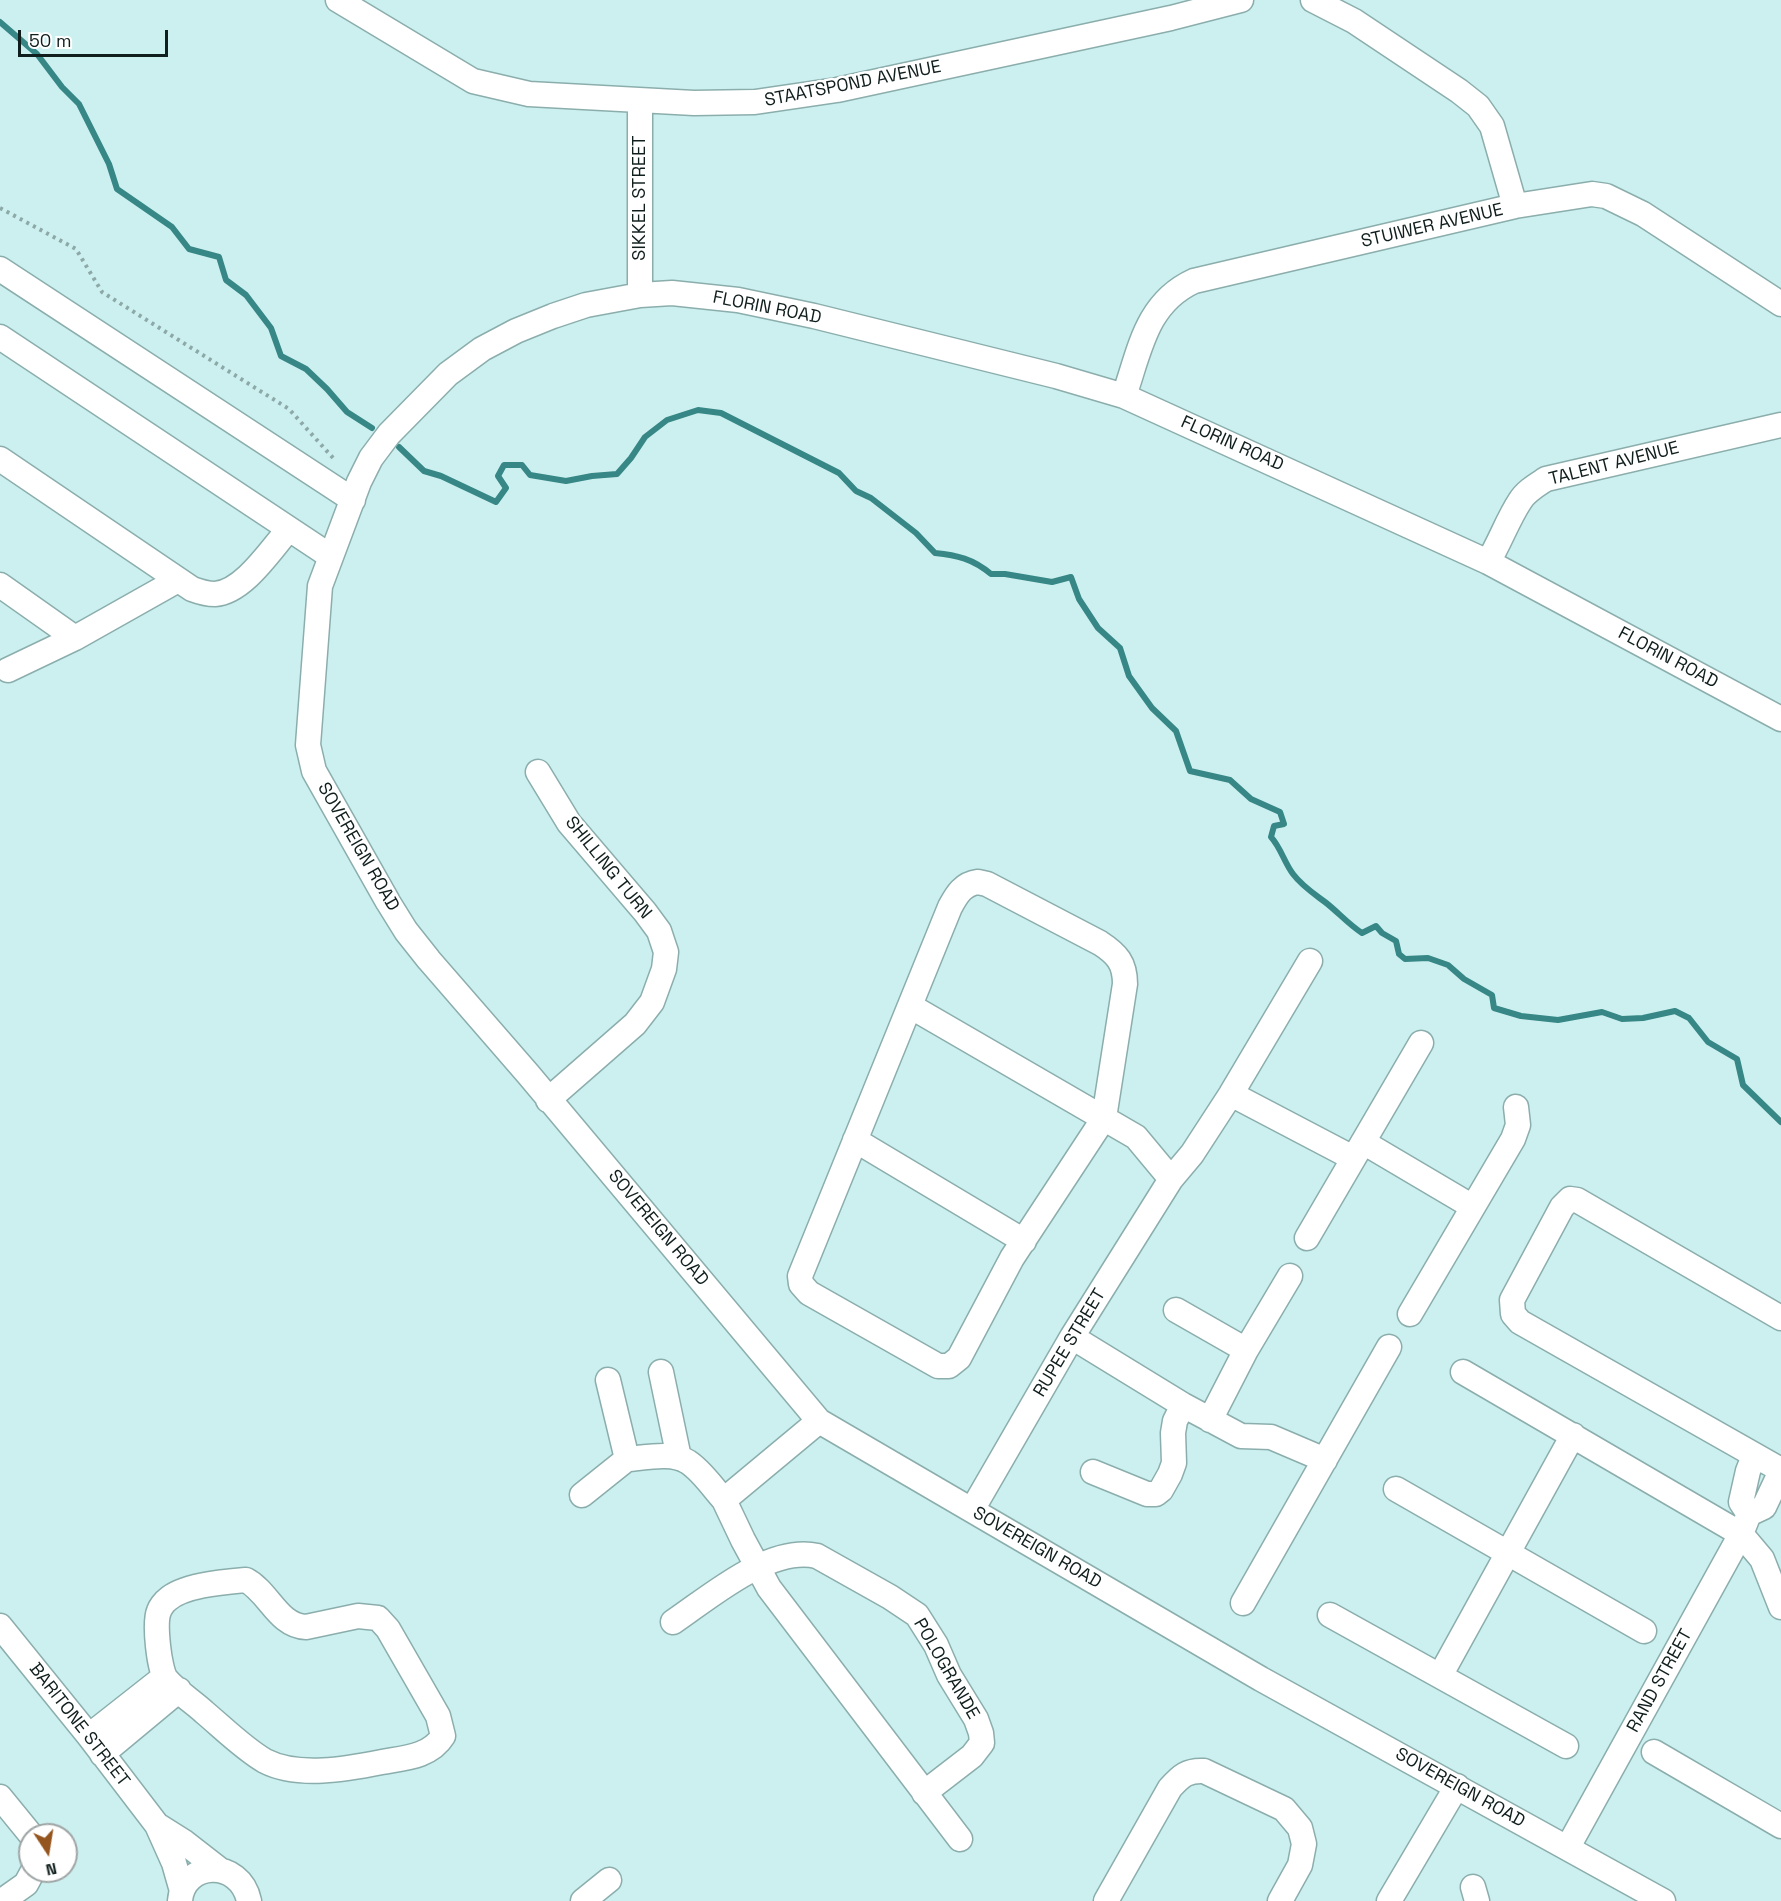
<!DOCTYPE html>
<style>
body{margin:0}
#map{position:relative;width:1781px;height:1901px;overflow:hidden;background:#ccf0ef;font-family:"Space Grotesk",sans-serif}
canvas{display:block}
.north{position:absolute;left:18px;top:1823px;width:60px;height:60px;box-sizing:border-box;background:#fff;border:2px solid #9fa5a5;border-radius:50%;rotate:168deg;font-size:16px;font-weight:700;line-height:24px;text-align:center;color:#101e1d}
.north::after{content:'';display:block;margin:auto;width:21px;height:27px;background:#95551e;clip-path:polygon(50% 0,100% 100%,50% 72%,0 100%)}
.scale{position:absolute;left:18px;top:30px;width:150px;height:27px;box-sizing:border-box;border:3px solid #101e1d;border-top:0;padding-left:8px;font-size:18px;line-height:21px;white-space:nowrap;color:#101e1d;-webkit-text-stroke:4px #fff;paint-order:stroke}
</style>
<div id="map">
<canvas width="1781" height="1901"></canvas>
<div class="north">N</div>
<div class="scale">50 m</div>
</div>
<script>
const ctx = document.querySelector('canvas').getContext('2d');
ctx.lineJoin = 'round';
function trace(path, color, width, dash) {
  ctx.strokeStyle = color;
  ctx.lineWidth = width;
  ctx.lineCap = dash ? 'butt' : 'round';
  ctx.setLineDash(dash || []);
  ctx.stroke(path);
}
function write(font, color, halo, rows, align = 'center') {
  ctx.font = font + ' "Space Grotesk",sans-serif';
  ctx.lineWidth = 5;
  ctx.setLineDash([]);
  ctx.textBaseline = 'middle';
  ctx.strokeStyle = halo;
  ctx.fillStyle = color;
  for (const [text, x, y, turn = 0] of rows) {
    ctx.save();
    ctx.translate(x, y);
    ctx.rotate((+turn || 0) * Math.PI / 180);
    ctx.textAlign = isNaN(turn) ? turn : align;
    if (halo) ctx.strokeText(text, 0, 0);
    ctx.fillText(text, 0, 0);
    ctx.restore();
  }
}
const stream = new Path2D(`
 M0,22L37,54L62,87L79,104L109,164L117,189L172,227L189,249L219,257L226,280L246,295L271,328L281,356L306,369L327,389L347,412L372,428
 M399,447L424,471L441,476L496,502L506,488L498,476L504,465H522L530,475L566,481L592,476L617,474L631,458L645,437L667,420L698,410L721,413L839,473L856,491L871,498L916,533L935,553C957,555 973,559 991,574H1005L1052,582L1071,577L1079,599L1098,628L1120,648L1129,676L1152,708L1176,731L1190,771L1230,780L1251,799L1280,812L1284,824L1274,826L1271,837C1281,848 1284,862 1293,874C1302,886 1313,893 1325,902C1338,912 1348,924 1362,933L1376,926L1382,933L1396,941L1399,954L1405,959L1428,958L1448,965L1464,979L1492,995L1494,1008L1521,1016L1558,1020L1602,1012L1622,1019L1643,1018L1675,1011L1689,1018L1708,1042L1737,1059L1743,1085L1781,1122`);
const path = new Path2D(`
 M0,208L76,249L102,292L289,409L334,459`);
const minor = new Path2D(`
 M338,0L473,81L529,94L694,103L755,102L837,90L1171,18L1241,0
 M1313,0L1354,21L1459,91L1478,106L1492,126L1515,206
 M0,269L353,500
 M640,295V101
 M0,337L330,556
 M1124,396C1140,350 1146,303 1194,281L1515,206L1592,194L1606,196L1643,214L1781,304
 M0,459L192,589C200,592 207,594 215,594C244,592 271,549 289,529
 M1488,562C1500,542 1508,519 1520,501C1526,491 1537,485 1546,479L1781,425
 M0,585L75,638
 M8,670L75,638L178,580
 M538,772L569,823L645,912L659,931L666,952L664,969L652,1002L635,1024L548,1100
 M978,882L987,884L1100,943C1117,954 1125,963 1125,984L1104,1118L1012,1258L959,1358L949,1366H938L809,1293L801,1284L800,1276L950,907C957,894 963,884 978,882Z
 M910,1006L1136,1137L1171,1179
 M1231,1094L1353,1158
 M855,1140L1024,1241
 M1363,1142L1473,1207
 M1307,1238L1421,1043
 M1176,1310L1246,1350
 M1410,1314L1513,1139L1518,1125L1516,1107
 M1781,1318L1577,1200L1570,1199L1562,1207L1512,1300L1513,1314L1520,1322L1781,1470
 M1072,1337L1183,1405L1241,1436L1271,1437L1325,1460
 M661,1372L679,1458
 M1463,1372L1741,1534L1762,1559L1781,1607
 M608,1380L627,1459C644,1458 672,1451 688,1462C702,1471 713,1488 724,1500
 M1210,1420L1246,1350L1290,1276
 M819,1421L724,1500L743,1540L769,1588L960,1839
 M1093,1472L1147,1494H1156L1161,1490L1170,1474L1174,1463L1173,1433L1175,1421L1183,1405
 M1396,1489L1644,1631
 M582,1495L627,1459
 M972,1510L1072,1337L1171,1179L1192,1154L1231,1094L1310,961
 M1749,1514L1741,1502L1748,1471L1754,1456
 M1749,1514L1764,1507L1781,1471
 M246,1580C269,1592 278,1626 306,1627L358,1616L378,1618L388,1629L438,1716L443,1736C430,1757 404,1758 382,1762C347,1769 298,1778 265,1761C244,1749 222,1727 204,1712C192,1701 176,1691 166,1679C159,1669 154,1623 159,1611C160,1608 164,1602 167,1600C183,1585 224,1582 246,1580Z
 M1243,1603L1389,1347
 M1330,1615L1566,1746
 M673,1622C710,1597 770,1545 817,1556L890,1597L917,1615L936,1645L949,1675L976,1719L981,1733L982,1743L972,1756L924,1793
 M0,1626L89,1736L157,1825L174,1863L182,1891
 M1440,1676L1573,1435
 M89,1736L164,1677
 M1654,1752L1781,1826
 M102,1754L179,1690
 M0,1797L31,1835
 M157,1825L184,1842L220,1870
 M1568,1847L1741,1534L1749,1514
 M1473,1887L1477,1901
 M2,1901L26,1884L33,1871
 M180,1901C183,1861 240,1858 249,1901
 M583,1901L609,1880
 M1106,1901L1170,1788C1181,1776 1187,1770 1204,1771L1284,1809L1300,1828L1304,1844L1300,1865L1280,1901
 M1389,1901L1457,1786
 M1663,1901L1261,1679L819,1421L528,1074L429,960L406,931L388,902L314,771L308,745L320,586L359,482L371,458L389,434L448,374L482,349L516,331L553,316L586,305L640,295L672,293L738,300L814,316L1056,376L1124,396L1488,562L1781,719`);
const streetNames = [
 ["STAATSPOND AVENUE",853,84,-11],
 ["SIKKEL STREET",640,198,-90],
 ["STUIWER AVENUE",1432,226,-13],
 ["FLORIN ROAD",767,308,11],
 ["FLORIN ROAD",1232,444,24],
 ["TALENT AVENUE",1614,464,-14],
 ["FLORIN ROAD",1668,658,28],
 ["SOVEREIGN ROAD",358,847,60],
 ["SHILLING TURN",608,868,51],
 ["SOVEREIGN ROAD",658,1228,50],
 ["RUPEE STREET",1070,1343,-59],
 ["SOVEREIGN ROAD",1037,1548,30],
 ["POLOGRANDE",946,1669,60],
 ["RAND STREET",1660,1681,-61],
 ["BARITONE STREET",79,1725,52],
 ["SOVEREIGN ROAD",1460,1788,29]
];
trace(stream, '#368786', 6);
trace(minor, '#8baead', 27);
trace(path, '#8ca8a7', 4, [3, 4.5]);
trace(minor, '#fff', 24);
write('18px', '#101e1d', '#fff', streetNames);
</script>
